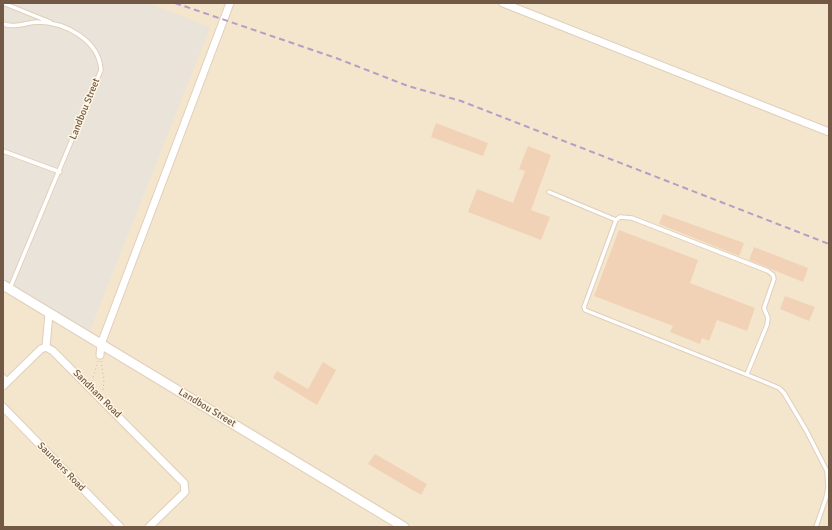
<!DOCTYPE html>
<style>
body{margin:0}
#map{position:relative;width:832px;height:530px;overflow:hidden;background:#fcf3de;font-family:Signika,sans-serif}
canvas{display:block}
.frame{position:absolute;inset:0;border:4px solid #725946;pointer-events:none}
</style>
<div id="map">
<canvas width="832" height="530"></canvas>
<div class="frame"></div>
</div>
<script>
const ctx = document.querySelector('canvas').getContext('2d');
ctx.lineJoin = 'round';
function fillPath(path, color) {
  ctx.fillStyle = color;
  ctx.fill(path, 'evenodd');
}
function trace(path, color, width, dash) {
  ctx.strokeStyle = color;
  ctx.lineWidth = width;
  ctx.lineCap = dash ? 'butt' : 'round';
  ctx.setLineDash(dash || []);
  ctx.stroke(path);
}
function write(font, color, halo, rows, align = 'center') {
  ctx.font = font + ' Signika,sans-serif';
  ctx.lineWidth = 3;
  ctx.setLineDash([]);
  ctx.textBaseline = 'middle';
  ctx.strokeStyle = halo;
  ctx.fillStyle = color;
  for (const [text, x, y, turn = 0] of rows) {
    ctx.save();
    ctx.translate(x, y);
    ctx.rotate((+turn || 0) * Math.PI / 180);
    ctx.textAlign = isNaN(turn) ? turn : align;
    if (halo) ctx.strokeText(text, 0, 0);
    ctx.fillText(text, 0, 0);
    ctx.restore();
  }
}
const residential = new Path2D(`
 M3,3H829V527H3Z`);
const industrial = new Path2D(`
 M3,3H148L210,27L89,333L3,280Z`);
const building = new Path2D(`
 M436,123L488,143L483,156L431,137Z
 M528,146L551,155L531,210L550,217L541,240L468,212L477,189L513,203L525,171L519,169Z
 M663,214L744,243L739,256L659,224Z
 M619,230L698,260L690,283L755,308L747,331L717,320L709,341L702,338L700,344L670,332L673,326L594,296Z
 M754,247L808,268L803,282L749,260Z
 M785,296L815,307L809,321L780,309Z
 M323,362L336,370L317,405L273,378L277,371L308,389Z
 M375,454L427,484L421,495L368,464Z`);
const path = new Path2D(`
 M101,361L104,380L103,391
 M92,381L98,361`);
const service = new Path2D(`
 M3,3L50,22
 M3,24C15,28 25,23 37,22C65,22 99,40 101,70L10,288
 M3,151L60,172
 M549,192L616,220
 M747,374L767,325L768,318L764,308L774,279L773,275L768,271L632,218L620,217L616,220L587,299L584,307L585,310L760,380L779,388L784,393L806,430L827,471L828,487L826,498L816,527
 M3,376L8,381`);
const minor = new Path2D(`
 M503,3L829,132
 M46,347L49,313
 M100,355L101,344L230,3
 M3,386L41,349L46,347L53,351L184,483L185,492L149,527
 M3,407L120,527`);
const tertiary = new Path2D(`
 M3,285L404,527`);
const rail = new Path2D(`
 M175,3L336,58L408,86L461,101L829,244`);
const streetNames = [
 ["Landbou Street",85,109,-68],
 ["Sandham Road",97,394,45],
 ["Landbou Street",207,408,31],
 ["Saunders Road",61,467,46]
];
fillPath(residential, '#f4e5cd');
fillPath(industrial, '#eae3da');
fillPath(building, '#f2d2b6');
trace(service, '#e0cfba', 5.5);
trace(minor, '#e0cfba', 9);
trace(tertiary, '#e0cfba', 11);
trace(path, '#d6b599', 1, [1, 3]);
trace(service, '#fff', 3.5);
trace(minor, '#fff', 7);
trace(tertiary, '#fff', 9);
trace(rail, '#b59ec4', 2, [6, 4]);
write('10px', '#725946', '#fff6e4', streetNames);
</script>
